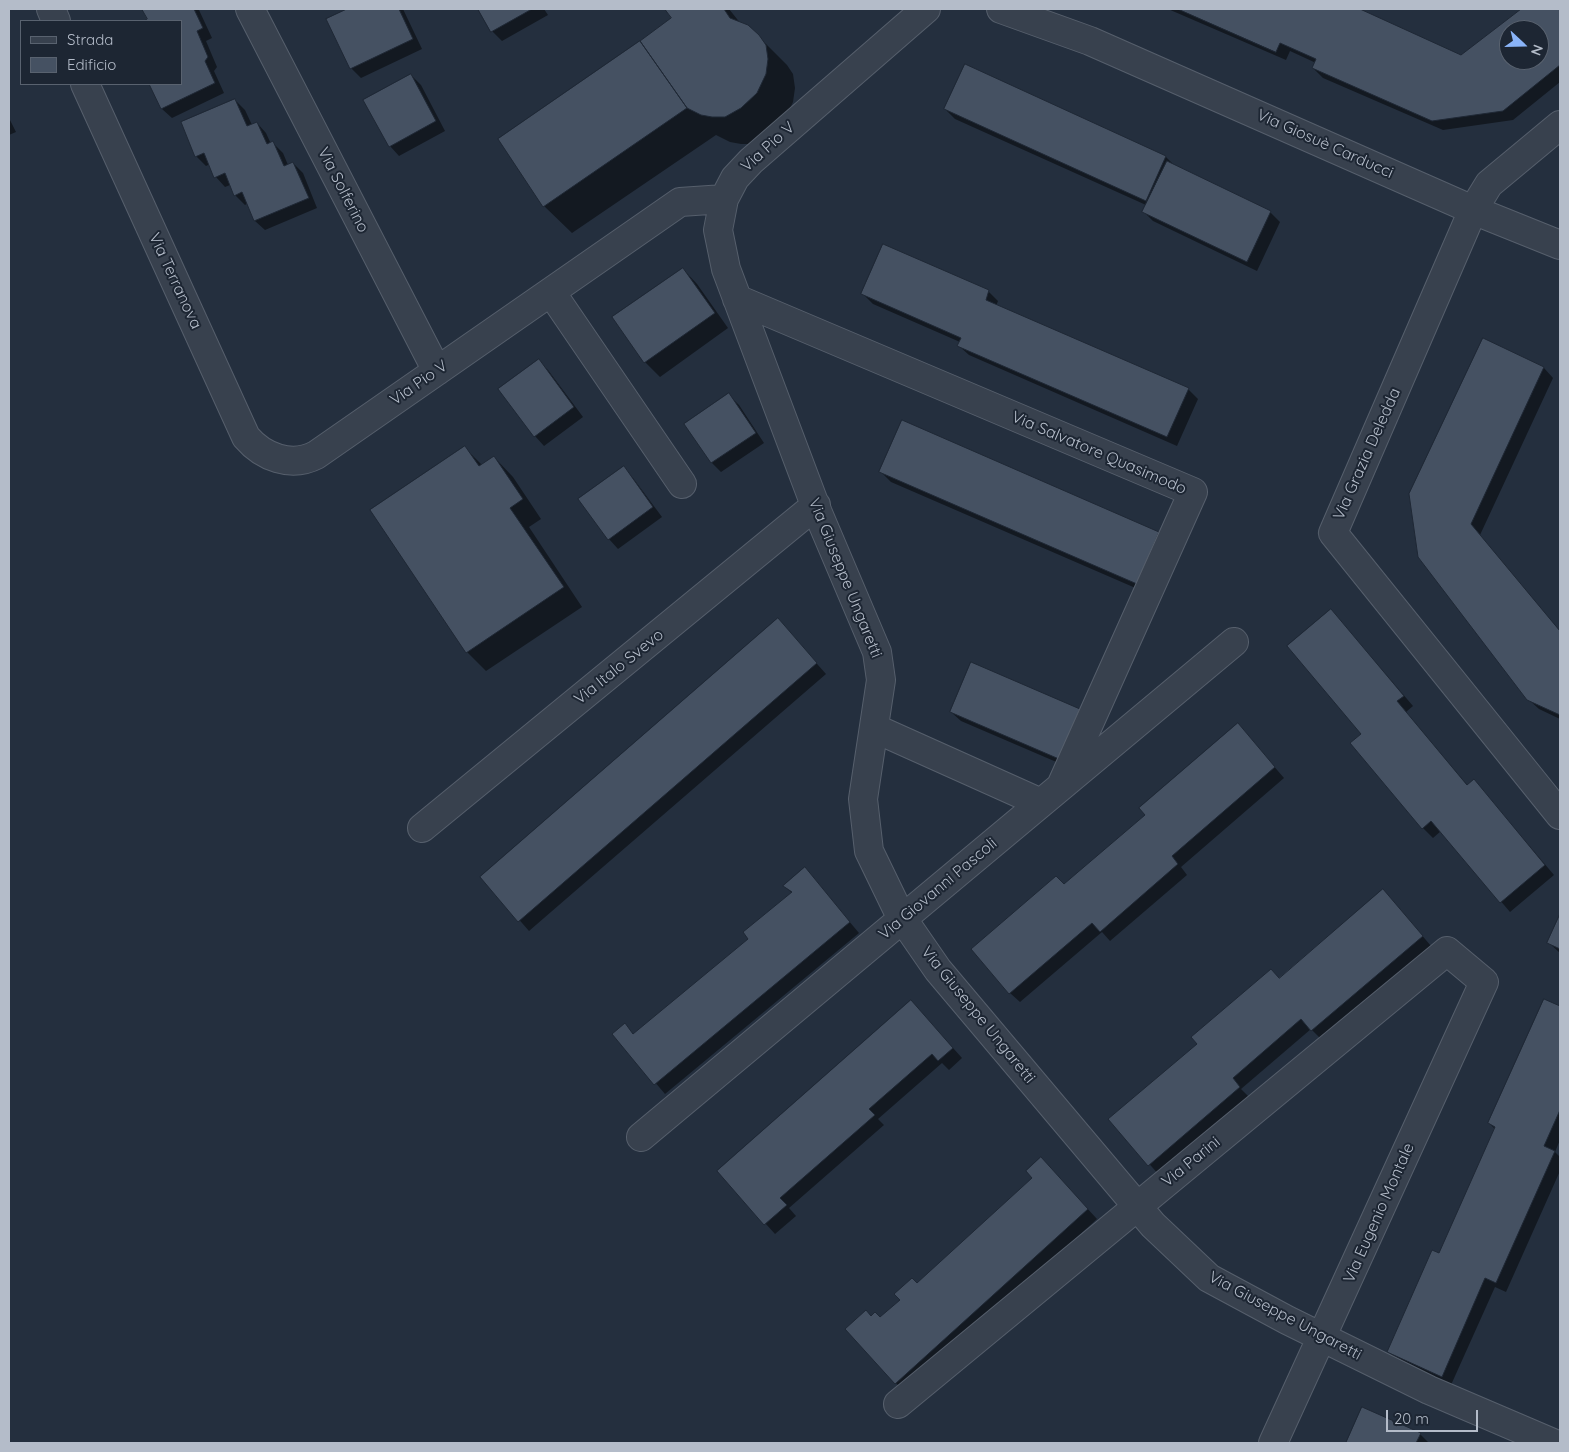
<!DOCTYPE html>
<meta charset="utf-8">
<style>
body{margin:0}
#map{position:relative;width:1569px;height:1452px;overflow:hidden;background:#242f3e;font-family:Quicksand,sans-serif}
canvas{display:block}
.frame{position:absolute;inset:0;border:10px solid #b4bcc9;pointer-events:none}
.legend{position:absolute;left:20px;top:20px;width:162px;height:65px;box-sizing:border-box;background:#1d2633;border:1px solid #59626f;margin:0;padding:6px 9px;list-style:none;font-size:15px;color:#b4bcc9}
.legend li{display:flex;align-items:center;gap:10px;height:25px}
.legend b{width:25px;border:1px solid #59626f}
.north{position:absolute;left:1499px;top:20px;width:50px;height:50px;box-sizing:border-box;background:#1d2633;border:1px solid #59626f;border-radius:50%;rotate:111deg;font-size:14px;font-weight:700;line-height:20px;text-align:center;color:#b4bcc9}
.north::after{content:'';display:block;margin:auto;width:18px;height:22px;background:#8ab4f8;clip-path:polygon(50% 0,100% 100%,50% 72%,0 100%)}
.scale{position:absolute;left:1386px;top:1410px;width:92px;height:22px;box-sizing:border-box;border:2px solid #b4bcc9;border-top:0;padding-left:6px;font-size:15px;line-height:18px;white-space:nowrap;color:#b4bcc9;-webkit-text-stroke:4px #1d2633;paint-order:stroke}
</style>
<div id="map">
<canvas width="1569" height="1452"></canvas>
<div class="frame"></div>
<ul class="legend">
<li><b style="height:6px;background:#38414e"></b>Strada</li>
<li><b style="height:14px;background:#455162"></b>Edificio</li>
</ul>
<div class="north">N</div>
<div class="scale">20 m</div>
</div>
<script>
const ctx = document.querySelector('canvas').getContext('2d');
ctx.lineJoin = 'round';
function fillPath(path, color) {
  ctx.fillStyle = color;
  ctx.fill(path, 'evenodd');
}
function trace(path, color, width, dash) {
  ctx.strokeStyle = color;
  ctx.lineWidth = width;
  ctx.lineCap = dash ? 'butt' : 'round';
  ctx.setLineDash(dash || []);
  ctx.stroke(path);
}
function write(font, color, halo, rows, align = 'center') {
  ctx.font = font + ' Quicksand,sans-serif';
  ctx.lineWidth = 4;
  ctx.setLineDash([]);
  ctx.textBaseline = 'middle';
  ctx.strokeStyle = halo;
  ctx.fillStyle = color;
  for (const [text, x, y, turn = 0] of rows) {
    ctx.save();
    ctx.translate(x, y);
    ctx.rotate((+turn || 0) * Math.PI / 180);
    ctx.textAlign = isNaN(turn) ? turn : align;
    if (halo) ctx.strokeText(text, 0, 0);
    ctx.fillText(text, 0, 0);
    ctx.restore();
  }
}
const shadow = new Path2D(`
 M144,9H203L199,10L212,38L206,41L217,67L214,71L224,93L172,118L162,109L150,84H181V21H147L149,20Z
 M350,9H403L422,49L361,78L351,68L328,19Z
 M480,9H544L548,15L502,41L492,31Z
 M666,9H729L741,24L758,36L787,65L793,74L795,88L793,102L784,121L753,144H741L730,142L716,135L572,233L544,206L673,18Z
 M1168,9H1324L1330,11L1331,9H1357L1461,56L1523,9H1560V82L1513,120L1443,130L1323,78L1313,68L1316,63L1290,51L1286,60ZM1509,30H1539V60H1509Z
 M965,66L1166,157L1176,167L1270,212L1280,222L1257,271L1153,221L1144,212L1146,205L955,119L945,109Z
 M411,75L421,85L445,131L399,156L390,146Z
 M235,100L245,110L252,125L257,123L266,133L271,144L273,143L283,153L288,165L293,163L303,173L317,208L265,230L255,221L248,203L245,205L235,195L230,185L225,187L216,177L210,164L206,166L196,156Z
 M9,118L16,132L9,135Z
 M683,269L697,284L728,328L660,377L645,362Z
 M988,291L998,301L996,306L1188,389L1198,399L1177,446L969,355L959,346L960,342L873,304L863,294Z
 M1483,340L1544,368L1553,378L1480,535L1560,631V719L1539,709L1528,699L1410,494Z
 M538,361L548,370L583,417L544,446L535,436Z
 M729,395L739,405L764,443L721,472L712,463Z
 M902,422L1159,533L1168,543L1147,593L891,482L881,472Z
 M465,448L482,465L494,457L513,477L541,519L529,527L582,607L486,671L467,652Z
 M624,468L633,478L662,517L618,549L609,539Z
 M1331,610L1413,706L1406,712L1468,786L1483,791L1554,875L1510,912L1441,831L1433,838L1423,828L1363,734Z
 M778,620L826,674L529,931L482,877Z
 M1079,710L1089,720L1068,767L961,721L951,712Z
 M1247,735L1284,778L1181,867L1187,875L1110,941L1102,932L1020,1002L1010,993L1064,886Z
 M805,869L859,933L665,1094L614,1034L625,1025L634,1035L750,939L792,893L784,886Z
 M1392,900L1431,946L1322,1040L1311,1029L1241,1089L1249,1097L1159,1175L1110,1119L1279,979Z
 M1560,917V953L1549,943Z
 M1544,1000L1560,1007V1140L1555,1152L1560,1157V1171L1506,1292L1495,1287L1451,1385L1398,1361L1388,1352L1439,1254L1495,1129L1489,1123Z
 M911,1001L962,1058L949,1070L942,1063L878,1119L884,1125L789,1208L796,1216L775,1234L718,1171Z
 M1050,1168L1097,1219L905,1393L847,1329L871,1317L880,1319Z
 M1363,1408L1420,1434L1429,1443H1347Z`);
const building = new Path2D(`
 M142,9H194L203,28L197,31L208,57L205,61L215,83L161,109L149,84H181V21H144L147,19Z
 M347,9H399L413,39L350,69L326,19Z
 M478,9H532L491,32Z
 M665,9H724L730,18L748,25L759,35L766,45L768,59L766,74L757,93L741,108L725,117H712L701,115L687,108L640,41L671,18Z
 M1178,9H1360L1461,55L1521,9H1560V65L1503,111L1432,121L1312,68L1316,59L1280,43L1276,52ZM1509,30H1539V60H1509Z
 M640,41L687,108L543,207L498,139Z
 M965,64L1166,156L1146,201L944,109Z
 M411,74L436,121L389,147L363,100Z
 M235,99L247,126L257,122L267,144L273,141L284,166L293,162L309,198L254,221L242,192L234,196L225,173L214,178L204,153L195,157L181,122Z
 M1167,161L1271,211L1247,262L1142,212Z
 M883,244L989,290L986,300L1189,388L1167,437L957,346L961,338L861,294Z
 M683,268L715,313L644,363L612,317Z
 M1483,338L1544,367L1471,524L1560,631V715L1527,700L1418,557L1409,494Z
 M539,359L574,407L534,437L498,389Z
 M729,393L756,433L711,463L684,424Z
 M902,420L1159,532L1137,584L879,472Z
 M465,446L479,466L494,456L523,499L510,508L564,587L466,653L370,510Z
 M624,466L653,507L608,540L578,499Z
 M1331,609L1404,696L1397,701L1467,785L1474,779L1545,865L1500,903L1431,821L1422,829L1350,743L1361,734L1287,646Z
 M778,618L817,663L518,922L480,877Z
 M971,662L1080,709L1059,759L950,712Z
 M1238,723L1275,767L1172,856L1178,864L1100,932L1092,923L1009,994L971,949L1056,876L1064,884L1145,815L1139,808Z
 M805,867L850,922L654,1085L612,1034L625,1023L633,1034L748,939L743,932L792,892L783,886Z
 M1383,889L1423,936L1311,1031L1301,1019L1233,1078L1240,1087L1148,1166L1108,1119L1197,1044L1191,1037L1271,969L1279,978Z
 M1560,914V949L1547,943Z
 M1544,999L1560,1006V1110L1544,1146L1555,1151L1496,1283L1485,1278L1442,1377L1387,1352L1432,1250L1439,1253L1495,1127L1488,1123Z
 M911,1000L953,1048L938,1061L932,1054L869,1109L875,1115L780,1198L787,1205L764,1225L717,1171Z
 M1041,1157L1088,1209L895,1384L845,1329L866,1310L871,1316L875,1312L880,1317L900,1300L894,1294L912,1278L917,1283L1032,1178L1026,1171Z
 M1362,1407L1421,1433L1416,1443H1346Z`);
const street = new Path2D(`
 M51,9L56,21
 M250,9L437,371
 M926,9L751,161L735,178L724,199L718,230L726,269L818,513L877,652L881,680L863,799L869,851L900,915L938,970L1153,1225L1209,1278L1287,1320L1429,1390L1553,1443
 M1001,9L1090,41L1473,210L1560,245
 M85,84L246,437C263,457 291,468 316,455L680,202L724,199
 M1560,125L1489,184L1473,210L1333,533L1560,815
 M551,292L682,484
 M737,299L1193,492L1061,786
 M874,728L1041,803
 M422,828L816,505
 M641,1137L1234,642
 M898,1404L1447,951L1484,982L1273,1443`);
const streetNames = [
 ["Via Giosuè Carducci",1325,144,24],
 ["Via Pio V",768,147,-42],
 ["Via Solferino",343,190,63],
 ["Via Terranova",175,281,65],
 ["Via Pio V",419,383,-35],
 ["Via Salvatore Quasimodo",1099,453,23],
 ["Via Grazia Deledda",1367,454,-66],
 ["Via Giuseppe Ungaretti",845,578,68],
 ["Via Italo Svevo",619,667,-39],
 ["Via Giovanni Pascoli",938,889,-40],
 ["Via Giuseppe Ungaretti",978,1015,51],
 ["Via Parini",1191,1162,-39],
 ["Via Eugenio Montale",1379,1213,-66],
 ["Via Giuseppe Ungaretti",1285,1316,28]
];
fillPath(shadow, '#0007');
fillPath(building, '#455162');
trace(building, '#1f2835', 1);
trace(street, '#565f6c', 30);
trace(street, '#38414e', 28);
write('16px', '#b4bcc9', '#1d2633', streetNames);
</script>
